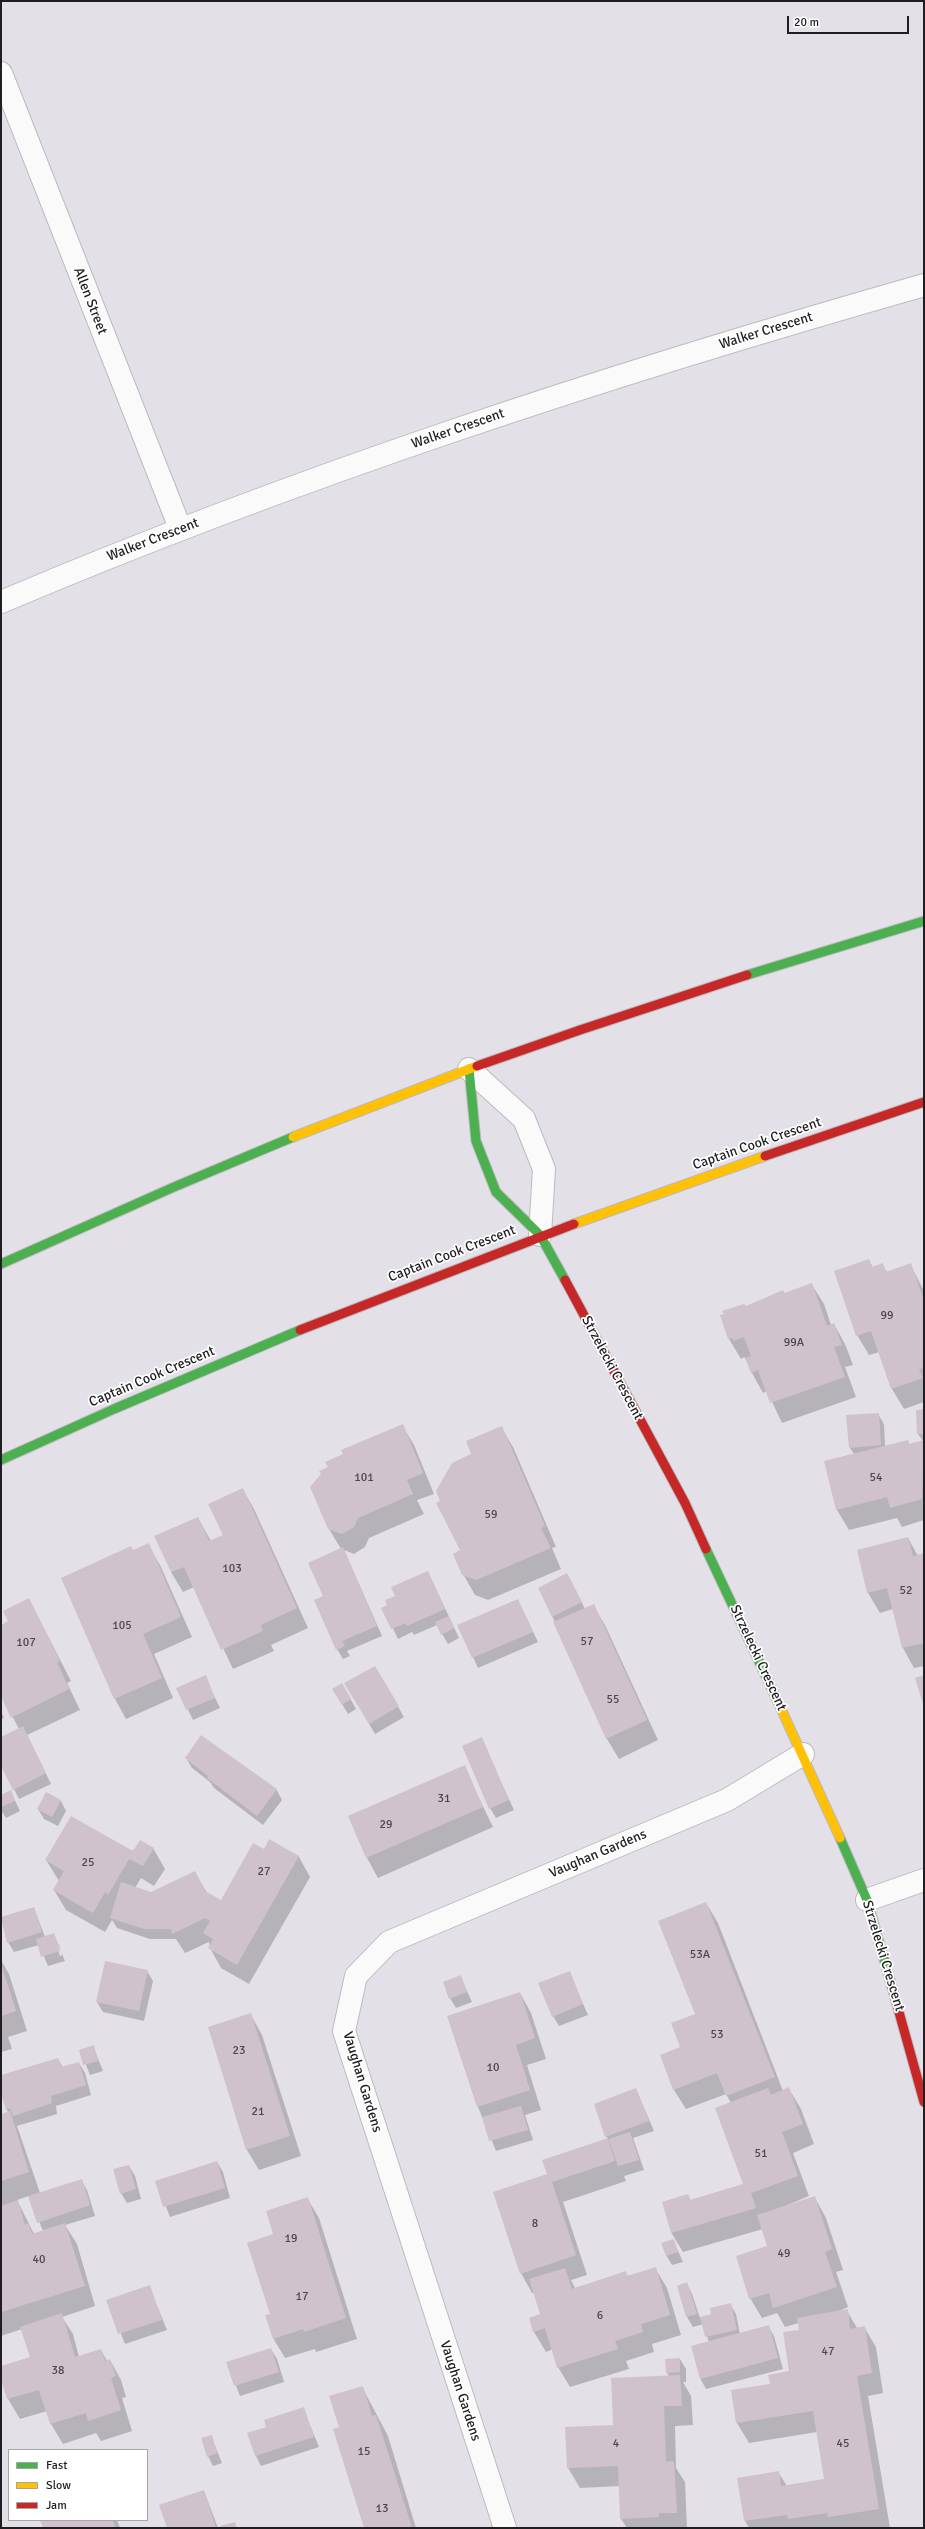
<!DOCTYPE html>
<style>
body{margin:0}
#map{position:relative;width:925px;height:2529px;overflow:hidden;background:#e3e0e7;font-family:Signika,sans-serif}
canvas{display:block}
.frame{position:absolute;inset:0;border:2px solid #201e23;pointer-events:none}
.legend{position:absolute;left:8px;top:2449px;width:140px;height:72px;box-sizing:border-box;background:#fff;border:1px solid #a6a5a7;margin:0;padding:5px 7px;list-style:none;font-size:12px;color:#201e23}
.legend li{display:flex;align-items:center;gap:8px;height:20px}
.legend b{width:20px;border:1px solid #a6a5a7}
.scale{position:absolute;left:787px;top:16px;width:122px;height:18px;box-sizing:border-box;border:2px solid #201e23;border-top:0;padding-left:5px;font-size:12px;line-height:14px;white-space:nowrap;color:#201e23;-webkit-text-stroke:3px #fff;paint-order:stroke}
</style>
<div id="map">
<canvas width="925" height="2529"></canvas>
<div class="frame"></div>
<ul class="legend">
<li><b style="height:5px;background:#4caf50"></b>Fast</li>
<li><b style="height:5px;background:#ffc107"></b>Slow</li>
<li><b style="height:5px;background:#c62828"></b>Jam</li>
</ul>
<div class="scale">20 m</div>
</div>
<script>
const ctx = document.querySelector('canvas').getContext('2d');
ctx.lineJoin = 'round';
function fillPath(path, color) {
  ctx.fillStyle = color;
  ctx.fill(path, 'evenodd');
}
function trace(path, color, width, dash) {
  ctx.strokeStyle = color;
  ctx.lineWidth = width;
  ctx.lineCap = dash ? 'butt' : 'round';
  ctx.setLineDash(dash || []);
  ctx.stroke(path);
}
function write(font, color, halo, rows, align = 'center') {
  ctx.font = font + ' Signika,sans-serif';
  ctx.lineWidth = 3.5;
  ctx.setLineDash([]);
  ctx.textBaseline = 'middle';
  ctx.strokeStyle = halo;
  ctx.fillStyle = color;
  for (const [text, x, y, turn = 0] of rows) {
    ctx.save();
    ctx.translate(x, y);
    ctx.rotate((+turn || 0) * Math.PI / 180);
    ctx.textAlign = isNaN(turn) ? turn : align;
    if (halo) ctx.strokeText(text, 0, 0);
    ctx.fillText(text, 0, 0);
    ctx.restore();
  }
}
const shadow = new Path2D(`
 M869,1260L873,1268L882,1265L887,1272L910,1264L924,1291V1402L904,1409L892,1389L880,1352L869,1355L857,1335Z
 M812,1285L824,1304L831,1325L834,1324L845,1344L853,1365L845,1367L856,1397L782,1423L767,1391L763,1393L752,1373L747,1360L744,1357L741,1359L729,1339L721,1316Z
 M924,1410V1520L902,1527L897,1518L849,1530L837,1510L825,1462L854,1454L850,1448L878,1414L884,1424L885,1446L908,1441L910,1445L923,1441L918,1434Z
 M402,1425L414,1445L434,1494L417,1500L424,1514L369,1538L365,1547L354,1554L344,1550L382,1636L347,1651L350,1656L343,1659L337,1649L324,1597L341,1549L329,1529V1468L344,1455Z
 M501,1427L513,1447L556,1547L552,1548L561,1569L488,1600L475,1595L463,1574L461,1551L437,1503L441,1501L473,1455Z
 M243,1490L254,1509L308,1628L271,1645L274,1651L233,1669L194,1587L183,1592L171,1572L198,1518L211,1541L224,1535Z
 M908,1538L918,1556L924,1554V1666L914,1668L903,1648L893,1609L880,1613L868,1593L859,1550Z
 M148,1545L160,1565L192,1637L154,1654L173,1698L126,1719L115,1699L62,1578Z
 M428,1572L459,1638L448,1644L437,1625L414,1635L412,1632L398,1639L383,1608L389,1606L396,1597Z
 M573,1585L585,1609L593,1605L605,1625L658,1740L619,1759L607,1739L540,1589Z
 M29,1599L71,1681L67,1683L80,1710L27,1735L51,1784L19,1799L1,1763V1738L19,1729L1,1694V1626L9,1622Z
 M518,1600L538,1642L478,1668L459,1626Z
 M375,1667L404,1717L375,1734L346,1684Z
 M205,1677L220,1708L193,1720L178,1689Z
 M342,1684L356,1709L348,1714L339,1699Z
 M1,1711L4,1718L1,1719Z
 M481,1739L514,1810L496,1818L490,1808Z
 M186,1758L276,1789L282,1800L263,1825L214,1788L210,1782L192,1768Z
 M464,1767L493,1827L378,1878L367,1858Z
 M11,1792L20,1811L6,1818L1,1810V1796Z
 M46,1793L61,1801L66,1811L58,1826L44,1819L38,1809Z
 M270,1841L299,1857L310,1877L249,1984L221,1968L210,1948L209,1942L185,1953L176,1939H150L117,1928L112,1920L105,1932L66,1910L54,1890L59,1881L46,1860L153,1848L165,1869L154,1886L141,1878L135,1888L151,1894L195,1872L207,1893L221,1901L264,1850Z
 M706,1903L718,1923L783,2091L789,2089L801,2109L814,2144L793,2153L809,2196L778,2209L815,2198L826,2218L843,2270L836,2272L848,2307L837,2312L847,2311L857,2328L864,2327L876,2347L883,2393L868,2396L890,2528H749L745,2521L738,2479L778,2472L787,2486L825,2480L817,2432L749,2443L737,2423L732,2391L771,2385L791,2372L801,2331L799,2323L785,2327L777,2313L762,2318L750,2298L768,2246L763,2229L683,2252L671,2232L688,2195L691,2201L745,2185L731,2103L726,2094L686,2109L674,2090L661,2055L682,2048L696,2014Z
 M34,1908L45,1937L54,1934L65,1961L48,1966L39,1945L14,1952L8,1942L1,1919ZM56,1944H59L62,1955L60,1956Z
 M1,1960L9,1974L27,2031L8,2037L12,2049L1,2052Z
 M147,1971L153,1981L144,2021L103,2012L97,2002Z
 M569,1972L588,2015L559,2026L553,2016Z
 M460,1976L472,2002L456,2008L450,1998Z
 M520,1993L531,2013L546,2059L527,2065L541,2110L525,2115L533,2140L496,2151L478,2107Z
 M251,2015L262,2035L301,2156L259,2170L247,2150Z
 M93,2046L103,2071L90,2075L80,2050Z
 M58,2059L63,2068L79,2063L85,2073L91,2095L56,2106L57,2114L17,2126L40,2193L81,2180L87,2190L95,2216L65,2225L77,2244L95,2306L62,2317L73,2334L79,2357L101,2350L107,2361L110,2360L121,2380L126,2397L122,2398L132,2431L101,2441L96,2433L63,2444L51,2424L47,2411L20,2419L8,2399L1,2376V2367L31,2358L22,2329L1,2336V2115L8,2113L1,2091V2076ZM29,2196L43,2231L34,2234L17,2200Z
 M636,2089L654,2131L633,2138L644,2170L624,2176L626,2181L563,2202L587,2275L571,2280L575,2288L625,2273L628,2276L655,2268L667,2288L681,2335L652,2344L654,2352L626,2361L629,2369L570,2387L558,2367L553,2349L546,2352L534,2332L530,2318L542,2315L535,2293H532L521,2273L548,2175L608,2139L606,2136Z
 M217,2162L223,2172L230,2198L170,2217L156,2181Z
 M129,2166L135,2176L141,2199L127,2203L121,2193Z
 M307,2198L319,2218L357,2339L316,2352L315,2349L285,2358L273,2338L271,2315L274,2235Z
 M673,2240L683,2262L672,2265L666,2255Z
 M687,2284L692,2294L700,2318L713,2315L730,2304L736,2314L740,2334L768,2326L774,2336L783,2369L706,2389L700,2378L709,2342L703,2324L693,2327L687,2317Z
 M149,2286L167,2330L125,2344L108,2301Z
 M271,2349L277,2359L284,2382L240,2396L227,2363Z
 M680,2359L686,2369V2382H683L691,2396L693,2425L675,2426L676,2468L685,2482L687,2528H627L621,2519L620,2486L580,2488L568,2468L669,2377L667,2372Z
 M362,2387L388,2436L416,2528H365L340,2428Z
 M303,2408L319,2447L261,2466L256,2456L267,2427Z
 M211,2436L222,2463L213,2466L208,2456Z
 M204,2491L218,2528H168Z
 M41,2520H117L120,2528H44Z`);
const building = new Path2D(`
 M869,1259L872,1267L883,1263L886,1272L911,1263L924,1301V1368L919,1369L923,1378L891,1389L871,1331L856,1336L834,1271Z
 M812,1283L827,1326L834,1323L842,1345L834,1347L845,1377L770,1403L758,1370L751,1373L745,1358L751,1356L744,1337L733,1341L732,1338L728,1339L720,1315L724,1314L722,1311L744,1304L746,1306L783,1290L784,1293Z
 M924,1409V1434H917L916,1410Z
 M879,1413L881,1445L849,1448L846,1415Z
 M403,1424L423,1473L407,1480L413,1494L358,1518L354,1527L342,1534L328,1529L310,1487L321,1474L319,1471L328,1467L325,1462L343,1454L341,1450Z
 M502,1426L545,1526L541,1528L551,1548L476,1580L462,1575L453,1554L460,1550L436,1503L440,1501L436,1491L452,1463L471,1454L466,1441Z
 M908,1440L909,1444L924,1440L922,1499L890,1508L887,1497L836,1510L824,1461Z
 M243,1488L297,1608L261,1625L263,1631L221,1650L184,1567L171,1572L154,1536L198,1517L209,1541L223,1535L208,1504Z
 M908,1537L913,1556L924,1553V1643L902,1648L887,1588L867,1593L857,1550Z
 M149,1543L181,1617L143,1634L162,1678L114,1699L61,1578L131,1546L133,1550Z
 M343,1547L377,1626L342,1641L345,1646L336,1650L314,1600L323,1596L308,1563Z
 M428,1571L445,1609L407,1626L406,1623L391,1629L381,1608L387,1605L385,1600L395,1596L391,1587Z
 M567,1573L582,1602L552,1617L538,1588Z
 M29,1598L60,1661L57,1662L69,1689L11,1718L1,1696V1625L8,1621L3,1611Z
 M518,1599L533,1632L472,1658L457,1625Z
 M594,1604L647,1720L606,1739L553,1622Z
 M449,1616L454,1628L441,1635L435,1622Z
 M375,1666L399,1706L369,1724L344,1683Z
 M206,1675L215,1698L186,1710L176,1688Z
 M924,1675V1707L915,1678Z
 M342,1683L351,1699L342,1705L332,1689Z
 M23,1726L46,1773L13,1790L1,1766V1737Z
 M201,1735L277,1789L257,1816L207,1778L208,1776L185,1758Z
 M482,1737L509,1800L489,1809L462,1746Z
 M465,1765L483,1807L366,1858L348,1816Z
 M11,1790L15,1801L1,1807V1795Z
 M46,1792L61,1800L52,1817L37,1809Z
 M71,1816L133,1851L140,1840L154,1848L143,1866L129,1859L108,1895L105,1892L93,1913L53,1890L64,1871L45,1860Z
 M269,1839L299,1856L237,1965L208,1948L213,1939L203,1933L210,1921L205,1918L172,1934L171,1929H144L110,1918L121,1882L151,1892L195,1871L205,1891L221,1900L253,1843L264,1849Z
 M706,1902L775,2077L726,2096L717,2073L673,2090L660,2055L680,2047L671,2023L695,2014L658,1921Z
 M34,1907L42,1932L7,1943L1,1917Z
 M54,1933L60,1951L41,1957L36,1939Z
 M105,1961L148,1970L139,2011L96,2002Z
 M1,1964L16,2011L1,2016Z
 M570,1971L583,2004L552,2017L538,1983Z
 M461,1975L467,1992L449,1999L443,1982Z
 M520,1992L535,2038L516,2045L530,2090L477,2107L447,2016Z
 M251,2013L290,2136L246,2150L208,2027Z
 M94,2045L98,2061L83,2065L79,2050Z
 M58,2058L61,2067L79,2062L86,2085L51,2096L52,2103L13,2116L10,2108L6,2110L1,2094V2075Z
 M789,2087L803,2124L782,2132L798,2176L751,2193L756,2208L671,2233L662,2202L688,2194L690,2200L743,2184L715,2108L768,2088L771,2095Z
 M636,2088L649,2121L605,2137L594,2104Z
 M521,2106L528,2130L489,2141L482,2117Z
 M10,2111L29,2172L1,2181V2114Z
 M630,2132L639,2160L618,2166L609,2139Z
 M608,2138L615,2161L552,2182L576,2255L520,2274L493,2192L547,2174L542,2160Z
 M217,2161L225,2188L163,2207L155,2181Z
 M129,2165L136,2189L120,2194L113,2169Z
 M82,2179L90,2205L37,2223L28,2196Z
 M815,2196L832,2249L825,2252L837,2287L773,2308L769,2293L749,2299L736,2256L767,2246L757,2215Z
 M308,2197L346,2318L304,2332L303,2329L273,2339L265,2315L270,2314L247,2243L273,2234L266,2211Z
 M18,2200L25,2225L28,2223L32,2234L65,2223L85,2286L1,2312V2206Z
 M674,2239L678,2252L666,2256L661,2243Z
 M656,2267L670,2315L641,2324L643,2332L615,2341L618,2349L557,2368L545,2328L533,2332L529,2318L540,2314L529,2279L565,2268L572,2289L626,2271L627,2276Z
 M687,2282L697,2314L686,2317L677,2286Z
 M150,2285L162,2320L118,2334L106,2300Z
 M731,2303L737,2330L705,2337L700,2317L711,2314L710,2308Z
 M848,2309L850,2329L865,2326L872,2373L857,2376L879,2509L828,2517L827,2513L788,2519L787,2515L744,2521L737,2478L779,2471L781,2486L824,2479L813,2411L736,2423L731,2390L770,2384L768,2375L789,2371L783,2332L799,2330L797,2318Z
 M62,2313L75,2357L101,2349L105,2361L110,2359L116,2376L111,2378L121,2410L88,2421L86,2413L50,2424L39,2390L7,2399L1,2380V2366L30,2357L20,2327Z
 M769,2325L778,2358L700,2379L691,2346Z
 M271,2348L279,2372L234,2386L226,2362Z
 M680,2358V2372L666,2373L665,2359Z
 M680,2375L682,2406H664L666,2462L674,2461L677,2513H659V2517L620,2519L618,2466L567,2468L565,2427L613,2425L611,2378Z
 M363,2386L372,2416L376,2415L412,2528H364L333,2429L339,2427L329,2396Z
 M304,2407L314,2437L255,2456L247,2433L266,2427L264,2420Z
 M212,2435L217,2453L207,2457L201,2438Z
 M204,2490L216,2528H167L159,2505Z
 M40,2520H113L115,2528H43Z
 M235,2522L237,2528H221L220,2526Z`);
const street = new Path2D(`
 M1,73L180,528
 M1,602C301,475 611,374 924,285
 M469,1069L524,1119L544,1169L540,1235
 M867,1900L924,1880
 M505,2528L344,2031L356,1976L389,1942L727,1800L803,1754`);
const fast = new Path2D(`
 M747,975L924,921
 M469,1069L476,1141L496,1192L540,1235L565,1280
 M1,1264L174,1187L293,1137
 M1,1460L114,1409L300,1330
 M706,1549L772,1689
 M840,1838L867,1900L892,1987`);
const slow = new Path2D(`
 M293,1137L477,1066
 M574,1224L765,1156
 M772,1689L840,1838`);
const jam = new Path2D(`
 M477,1066L580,1030L747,975
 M765,1156L924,1102
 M565,1280L685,1503L706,1549
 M300,1330L574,1224
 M892,1987L924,2102`);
const numberNames = [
 ["99",887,1316],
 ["99A",794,1343],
 ["101",364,1478],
 ["54",876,1478],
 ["59",491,1515],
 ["103",232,1569],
 ["52",906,1591],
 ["105",122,1626],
 ["57",587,1642],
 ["107",26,1643],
 ["55",613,1700],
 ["31",444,1799],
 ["29",386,1825],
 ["25",88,1863],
 ["27",264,1872],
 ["53A",700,1955],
 ["53",717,2035],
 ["23",239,2051],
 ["10",493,2068],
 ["21",258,2112],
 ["51",761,2154],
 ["8",535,2224],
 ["19",291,2239],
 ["49",784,2254],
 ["40",39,2260],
 ["17",302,2297],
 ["6",600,2316],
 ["47",828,2352],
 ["38",58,2371],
 ["4",616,2444],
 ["45",843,2444],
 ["15",364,2452],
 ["13",382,2509]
];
const streetNames = [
 ["Allen Street",90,301,69],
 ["Walker Crescent",766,331,-17],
 ["Walker Crescent",458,429,-19],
 ["Walker Crescent",153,540,-21],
 ["Captain Cook Crescent",757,1144,-19],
 ["Captain Cook Crescent",452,1254,-21],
 ["Strzelecki Crescent",612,1368,62],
 ["Captain Cook Crescent",152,1377,-23],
 ["Strzelecki Crescent",758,1658,65],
 ["Vaughan Gardens",598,1854,-23],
 ["Strzelecki Crescent",883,1956,73],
 ["Vaughan Gardens",362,2082,73],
 ["Vaughan Gardens",460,2391,72]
];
fillPath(shadow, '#0003');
fillPath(building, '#d0c2cc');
trace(street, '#bcbabf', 24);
trace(fast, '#bcbabf', 11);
trace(slow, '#bcbabf', 11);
trace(jam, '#bcbabf', 11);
trace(street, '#fbfafb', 22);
trace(fast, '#4caf50', 9);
trace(slow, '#ffc107', 9);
trace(jam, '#c62828', 9);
write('12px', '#4c474d', null, numberNames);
write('14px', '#201e23', '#fff', streetNames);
</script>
